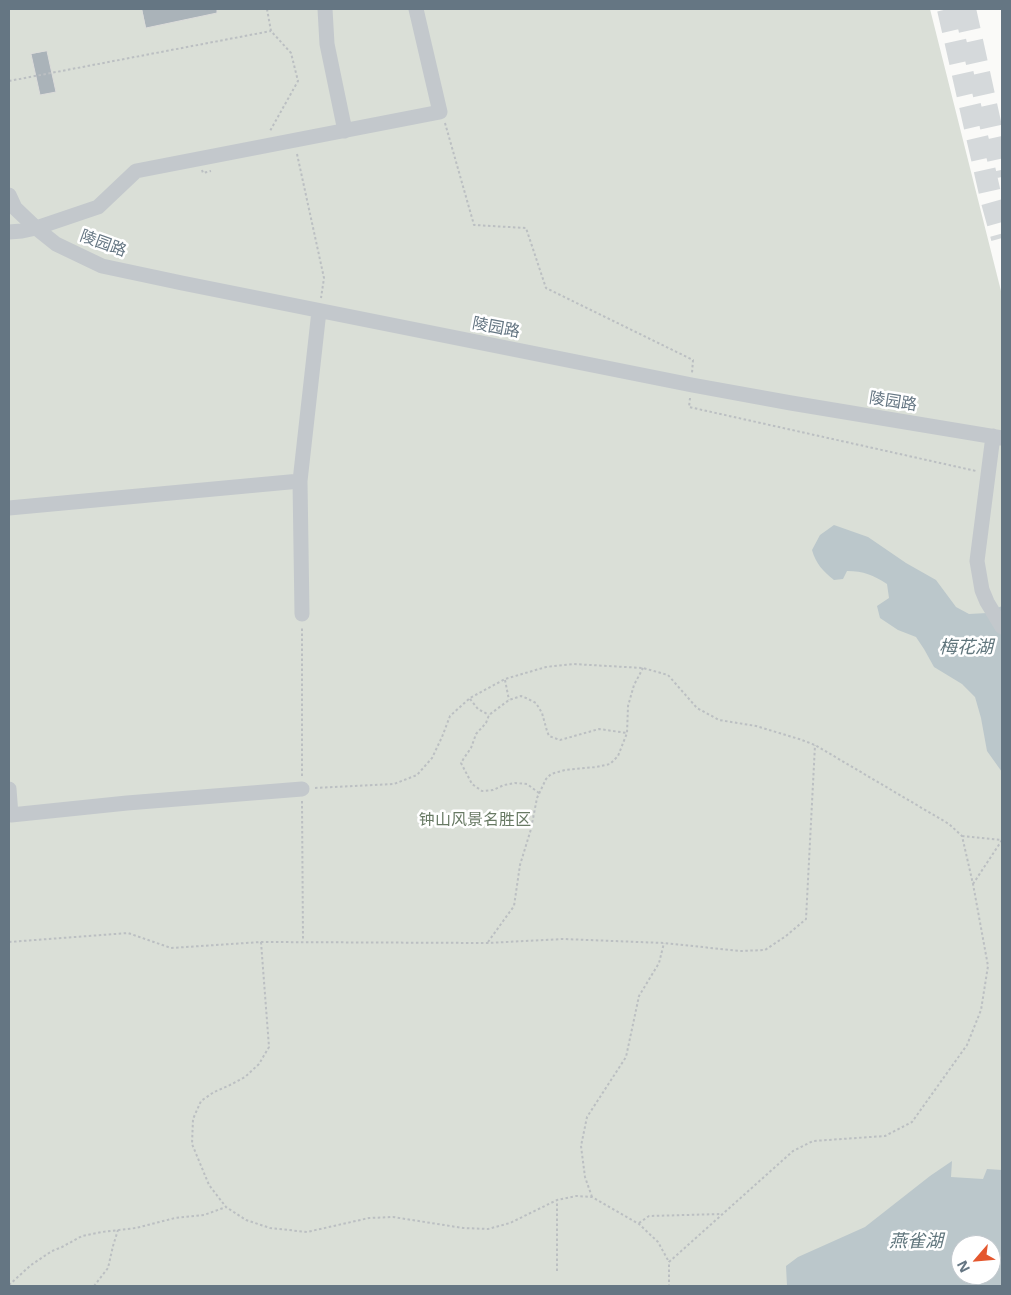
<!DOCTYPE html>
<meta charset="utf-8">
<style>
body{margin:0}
#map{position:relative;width:1011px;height:1295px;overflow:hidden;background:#fafaf8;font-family:"Open Sans",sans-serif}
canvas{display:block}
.frame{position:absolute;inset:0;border:10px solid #657683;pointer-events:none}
.north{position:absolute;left:951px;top:1235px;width:50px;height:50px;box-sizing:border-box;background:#fff;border:1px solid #c1c8cd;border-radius:50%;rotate:243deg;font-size:14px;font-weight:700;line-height:20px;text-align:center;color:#657683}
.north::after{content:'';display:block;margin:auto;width:18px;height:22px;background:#e4572e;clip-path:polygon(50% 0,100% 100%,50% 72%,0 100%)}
</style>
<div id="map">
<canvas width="1011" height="1295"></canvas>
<div class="frame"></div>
<div class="north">N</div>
</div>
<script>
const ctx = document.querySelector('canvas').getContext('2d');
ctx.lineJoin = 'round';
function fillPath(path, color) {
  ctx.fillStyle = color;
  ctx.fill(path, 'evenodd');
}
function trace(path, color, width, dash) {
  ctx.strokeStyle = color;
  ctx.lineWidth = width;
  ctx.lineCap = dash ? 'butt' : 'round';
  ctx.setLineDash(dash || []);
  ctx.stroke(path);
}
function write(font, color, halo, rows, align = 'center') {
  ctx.font = font + ' "Open Sans","Noto Sans SC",sans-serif';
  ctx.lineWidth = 5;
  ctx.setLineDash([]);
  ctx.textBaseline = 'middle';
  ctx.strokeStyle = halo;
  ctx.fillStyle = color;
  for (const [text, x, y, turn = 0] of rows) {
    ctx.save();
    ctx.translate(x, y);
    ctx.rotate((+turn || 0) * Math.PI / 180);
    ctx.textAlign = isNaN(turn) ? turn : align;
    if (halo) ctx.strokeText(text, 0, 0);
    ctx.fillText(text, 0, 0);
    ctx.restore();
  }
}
const green = new Path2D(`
 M9,9H930L1002,295V1286H9ZM961,1245H991V1275H961Z`);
const water = new Path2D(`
 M834,525L868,537L906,563L936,580L956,607L969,614L987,613L1002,606V772L987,751L981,718L975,697L962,684L934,667L924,649L916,637L898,630L880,618L877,606L889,598L887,584C873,575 864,571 847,571L843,579L834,580C823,571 816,564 812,550L820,535Z
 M952,1161L951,1177L983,1179L987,1169L1002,1170V1286H787L786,1266L798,1257L865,1227L930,1176ZM961,1245H991V1275H961Z`);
const building = new Path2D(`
 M142,9H217V13L146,28Z
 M47,51L56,92L40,95L31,54Z`);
const highwayTunnel = new Path2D(`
 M948,9L991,198L1002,238
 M965,9L1002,177`);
const path = new Path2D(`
 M267,9L271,31L291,53L298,81L270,131
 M9,81L271,31
 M445,123L474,225L526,228L546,288L693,360L692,373
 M297,154L324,278L321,298
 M202,170L203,173L211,171
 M690,398L689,407L976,471
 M505,680L509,700
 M470,699L478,709L489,715
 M302,776V626
 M315,788L394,784L417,775L432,758L442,737L450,716L470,698L505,679L546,667L573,664L643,668L668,675L697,708L719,720L756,726L799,739L815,745L949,824L962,836L973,884L988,966L981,1010L967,1045L912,1122L885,1136L813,1141L793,1151L669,1262V1286
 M539,793L527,784L515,783L504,785L493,790L482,791L472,784L461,763L464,758L471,748L476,734L486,723L489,715L509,700L521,696L526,698L536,703L542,713L547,731L549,736L560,740L599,729L627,733
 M302,801L303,941
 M962,836L1002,840
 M973,884L1002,840
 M9,942L128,933L171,948L261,942L487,943L563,939L664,943L740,951L765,950L786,936L806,919L815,745
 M261,942L269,1047L259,1064L245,1077L230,1085L214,1092L201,1101L193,1119L192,1144L209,1185L226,1207L246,1220L270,1228L307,1232L369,1218L393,1217L463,1228L488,1229L510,1223L557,1200L576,1196L592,1197L639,1224L658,1242L669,1262
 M488,942L514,906L520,865L531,829L537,798L546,779L551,774L565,770L596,767L610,764L618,756L627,733L628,706L634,685L643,668
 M592,1197L585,1177L581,1146L587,1117L626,1057L639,996L659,963L664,943
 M639,1223L649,1216L722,1214
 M557,1271V1200
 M9,1285L31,1265L52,1251L62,1247L82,1236L102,1232L136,1228L175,1218L204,1215L226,1207
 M94,1286L108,1268L113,1246L118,1230`);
const minor = new Path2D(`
 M325,9L327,44L345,131
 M9,195L15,208L36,228L56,244L102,266L182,283L692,385L791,403L1002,438
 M9,232L22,231L36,228L98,207L136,171L440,112L416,9
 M993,436L977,561L982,590L987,602L1002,627
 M9,508L300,481
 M302,614L300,481L319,311
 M9,789L11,815L127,803L302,789`);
const streetNames = [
 ["陵园路",103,244,20],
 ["陵园路",496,328,11],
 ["陵园路",893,402,9]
];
const parkNames = [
 ["钟山风景名胜区",475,820]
];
const waterNames = [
 ["梅花湖",966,648],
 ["燕雀湖",916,1242]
];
fillPath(green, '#dadfd7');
fillPath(water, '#bbc7cb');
fillPath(building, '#aab3b9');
trace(building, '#dcdcda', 1);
trace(highwayTunnel, '#d5d9db', 22, [22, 11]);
trace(path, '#bbbfc2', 2, [2.5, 2.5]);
trace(minor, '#c3c8cc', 15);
write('16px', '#657683', '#fff', streetNames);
write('16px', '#687a64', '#fff', parkNames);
write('italic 18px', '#60757c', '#fff', waterNames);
</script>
